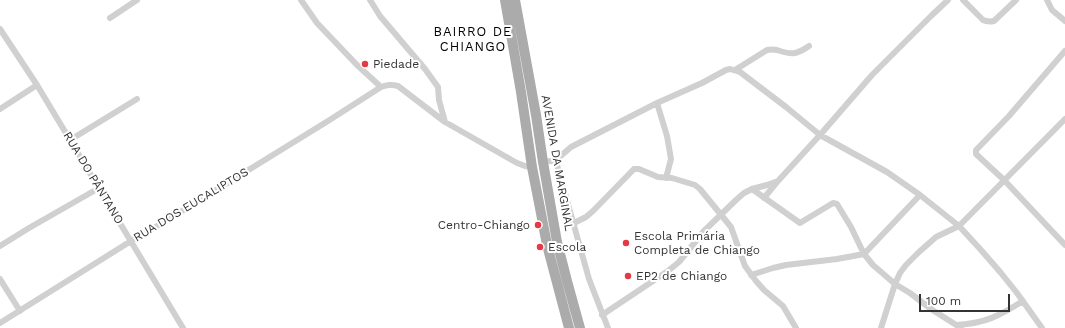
<!DOCTYPE html>
<meta charset="utf-8">
<style>
body{margin:0}
#map{position:relative;width:1065px;height:328px;overflow:hidden;background:#fff;font-family:"Work Sans",sans-serif}
canvas{display:block}
.scale{position:absolute;left:919px;top:294px;width:91px;height:18px;box-sizing:border-box;border:2px solid #333;border-top:0;padding-left:5px;font-size:12px;line-height:14px;white-space:nowrap;color:#333;-webkit-text-stroke:3px #fff;paint-order:stroke}
</style>
<div id="map">
<canvas width="1065" height="328"></canvas>
<div class="scale">100 m</div>
</div>
<script>
const ctx = document.querySelector('canvas').getContext('2d');
ctx.lineJoin = 'round';
function trace(path, color, width, dash) {
  ctx.strokeStyle = color;
  ctx.lineWidth = width;
  ctx.lineCap = dash ? 'butt' : 'round';
  ctx.setLineDash(dash || []);
  ctx.stroke(path);
}
function write(font, color, halo, rows, align = 'center') {
  ctx.font = font + ' "Work Sans",sans-serif';
  ctx.lineWidth = 4;
  ctx.setLineDash([]);
  ctx.textBaseline = 'middle';
  ctx.strokeStyle = halo;
  ctx.fillStyle = color;
  for (const [text, x, y, turn = 0] of rows) {
    ctx.save();
    ctx.translate(x, y);
    ctx.rotate((+turn || 0) * Math.PI / 180);
    ctx.textAlign = isNaN(turn) ? turn : align;
    if (halo) ctx.strokeText(text, 0, 0);
    ctx.fillText(text, 0, 0);
    ctx.restore();
  }
}
const street = new Path2D(`
 M301,0L317,23L357,65L381,87
 M370,0L380,16L425,69L438,87L439,100L445,122
 M963,0L983,20C987,22 989,22 994,21L1016,0
 M1047,0L1052,10L1065,21
 M110,18L137,0
 M0,29L37,85L183,328
 M1065,51L1009,116L979,147L976,150V154L1004,180L1065,245
 M735,70L767,50C772,49 773,49 777,50C792,55 796,55 809,46
 M657,103L667,136L671,159L666,178
 M0,109L37,85
 M70,140L137,99
 M555,161L571,147L657,103L702,83L726,70L730,69L740,72L786,107L820,135L887,172L920,195L959,226L981,250L1001,273L1017,293L1042,328
 M543,162C549,161 553,159 557,165L589,279L608,328
 M752,189L800,223L833,203L837,204L851,227L864,254L873,265L895,284L910,293L931,309L961,328
 M764,198L777,182
 M574,223L586,217L593,211L634,169H639L658,177L672,178L695,185L700,189L731,227L745,266L756,281L764,290L783,306L796,328
 M0,246L29,228L99,188
 M751,275L773,268L786,265L837,259L864,254L920,195
 M0,279L20,311
 M602,315L668,271L679,262L704,231L736,200L744,193L752,189L767,185L778,181L820,135L872,75L931,16L948,0
 M0,323L131,241L164,222L328,121L381,87C387,85 391,84 398,86L445,122L517,163L525,166L532,167
 M957,325C986,323 999,316 1023,301
 M881,328L895,284L900,273L906,265L919,252L936,237L959,226L1065,119`);
const primary = new Path2D(`
 M505,0L521,92L532,167L540,208L547,245L569,328
 M515,0L536,115L543,162L557,242L567,281L580,328`);
const markers = [
 [365,64,4,"#e63946"],
 [538,225,4,"#e63946"],
 [626,243,4,"#e63946"],
 [540,247,4,"#e63946"],
 [628,276,4,"#e63946"]
];
const poiNames = [
 ["Piedade",373,64],
 ["Centro-Chiango",530,225,"right"],
 ["Escola Primária",634,236],
 ["Completa de Chiango",634,250],
 ["Escola",548,247],
 ["EP2 de Chiango",636,276]
];
const streetNames = [
 ["AVENIDA DA MARGINAL",557,163,80],
 ["RUA DO PÂNTANO",93,178,59],
 ["RUA DOS EUCALIPTOS",191,205,-31]
];
const neighbourhoodNames = [
 ["BAIRRO DE",473,32],
 ["CHIANGO",473,47]
];
trace(street, '#d0d0d0', 6);
trace(primary, '#ababab', 10);
for (const [x, y, r, color] of markers) {
  const dot = new Path2D();
  dot.arc(x, y, r, 0, 2 * Math.PI);
  ctx.fillStyle = color;
  ctx.fill(dot);
  trace(dot, '#fff', 1.5);
}
write('12px', '#333', '#fff', poiNames, 'left');
write('12px', '#333', '#fff', streetNames);
ctx.letterSpacing = '1px';
write('13px', '#000', '#fff', neighbourhoodNames);
ctx.letterSpacing = '0px';
</script>
